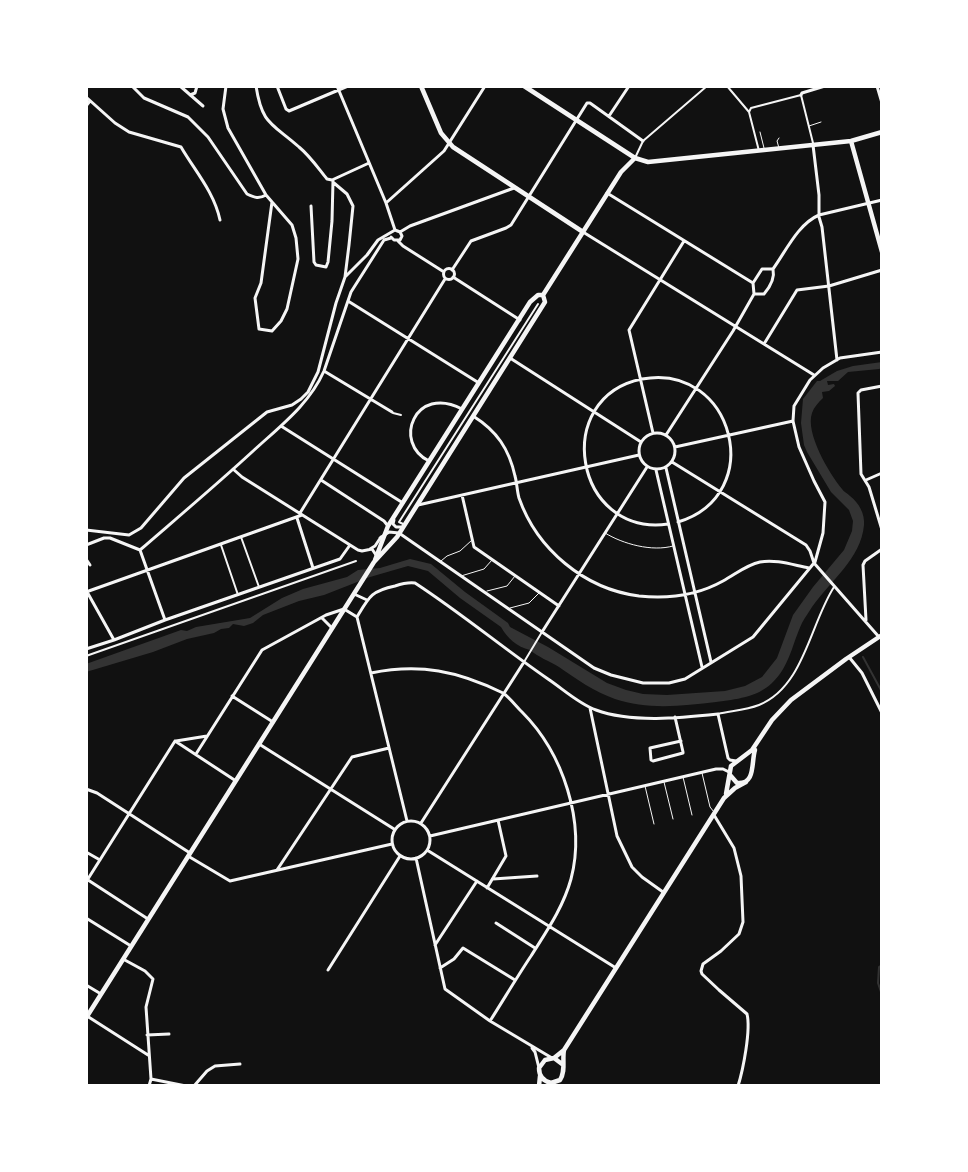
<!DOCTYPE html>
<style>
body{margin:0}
#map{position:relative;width:968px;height:1172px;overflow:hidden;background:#111;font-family:"Archivo Narrow",sans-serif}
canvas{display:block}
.frame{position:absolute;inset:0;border:88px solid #fff;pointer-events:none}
</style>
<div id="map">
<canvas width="968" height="1172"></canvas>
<div class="frame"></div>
</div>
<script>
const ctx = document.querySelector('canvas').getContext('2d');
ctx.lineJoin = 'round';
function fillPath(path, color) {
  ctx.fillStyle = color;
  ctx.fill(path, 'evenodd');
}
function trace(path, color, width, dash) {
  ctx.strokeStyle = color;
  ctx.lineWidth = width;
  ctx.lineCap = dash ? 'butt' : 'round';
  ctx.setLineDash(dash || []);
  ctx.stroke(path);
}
const water = new Path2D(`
 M882,362V368L879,369L848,372L838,381H827L828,385L834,384L835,386L829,391L822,392L823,398C818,403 814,407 812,413C805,433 829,473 842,489C844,492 847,493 850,496C859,503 865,514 864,525C861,559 830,581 812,607C809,612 805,617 802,623C792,644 790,666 772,683C756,698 736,699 716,702C683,706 647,710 615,699C595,692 576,679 559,667C549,661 538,657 530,650C517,647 507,638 501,627L460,598L428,571L408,566L370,577L324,595L299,601L263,615L253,623L244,626L233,624L229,628L221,629L214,633L187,639L153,652L86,672V664L181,630L187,631L196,627L250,618L282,598L303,589L347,577L358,570L380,568L410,559L431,564L465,592L508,623L510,627L548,647L607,683L626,690L643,694L667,695L725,691L745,686L762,677L777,658L793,615L813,587L844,550L852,531L853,521L849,510L831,492L807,452L804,445L801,423L803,399L817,381H820L837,371L853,366Z`);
const stream = new Path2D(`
 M863,657L882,692
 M882,965L879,967L878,983L882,995`);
const service = new Path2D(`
 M809,126L821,122
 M760,132L764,148
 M779,148L777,141L779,138
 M605,533C623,544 652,552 673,546
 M441,561L447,556L460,551L472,540
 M461,576L484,569L492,560
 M487,591L507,586L515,576
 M510,608L529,603L539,593
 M702,773L710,807L714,812
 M683,777L692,815
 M664,782L673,819
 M645,786L654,824`);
const pedestrian = new Path2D(`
 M727,86L749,112L759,151
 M749,112L751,108L801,95L813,143
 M635,158L643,141L707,86
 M393,413L401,415
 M403,524L399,522L538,304
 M241,537L259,587
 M221,545L238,595
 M86,656L356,561
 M524,662L542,632
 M718,714C731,711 746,710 759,705C804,687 810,624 834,587`);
const minor = new Path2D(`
 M132,86L144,98L188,117L208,137L247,194C255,198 259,199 266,195
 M180,86L203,106
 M226,86L223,109L228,128L266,195L292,225L296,238L298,259L287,309L281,321L272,331L259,329L255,298L261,283L272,202
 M256,86C262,125 272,123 299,147C310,156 318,168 327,179L332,180L369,163
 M277,86L286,109L289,111L348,86
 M337,86L386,203L395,230
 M877,86L882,103
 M190,95L195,93L197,86
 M801,95L802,93L825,86
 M86,97L115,123L129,132L181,147C195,171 214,192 220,220
 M86,106L90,101
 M609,116L629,86
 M813,145L819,195V217L822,227L837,360
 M607,193L753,283
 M386,203L444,151L485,86
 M311,206L314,262L316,265L326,267L328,262L332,221L333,181
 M400,232L410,226L514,188
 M583,232L814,375
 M391,237L394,240H400L402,236L400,232
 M398,241L403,246L444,272
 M443.5 274a5.5 5.5 0 1 1 11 0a5.5 5.5 0 1 1-11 0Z
 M773,269C786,251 798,224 819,215L882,200
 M452,270L471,241L506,228L511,225L587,103H590L643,141
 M346,276L367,255L378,240L395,230L400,232
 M453,277L520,320
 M754,294L753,283L762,269H773
 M754,294H764C770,287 775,278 773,269
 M348,301L479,383
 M764,344L797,290L829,286L882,270
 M510,358L641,442
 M324,371L392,412
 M882,386L861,390L858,393L861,474L869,487L882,530
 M473,416C497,431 509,449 515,476C517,483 517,491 519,498C537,549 584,589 639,596C668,599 698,595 723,581C736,574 746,565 760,562C776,559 793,565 809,568
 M281,426L403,503
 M639 451a18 18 0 1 1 36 0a18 18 0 1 1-36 0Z
 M653,433L629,330L684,241
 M666,435L733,331L754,294
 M675,447L793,421
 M429,461C392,443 415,384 462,409
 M672,462L806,545L810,551L814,563L879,637
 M666,468L711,662
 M233,469L242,477L358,550L362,551L372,549L376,555
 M656,470L702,667
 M321,480L384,521L388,526
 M866,480L882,473
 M462,495L474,547L559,606
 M418,505L639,455
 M300,513L445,279
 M297,518L313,568
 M394,520L393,524L396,527H403
 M668,524C574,537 551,397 642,379C734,362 768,495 678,522
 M86,530L129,535L141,528L184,478L267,412L292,405L301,399L308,392L318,372L336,303L345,277L349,245L353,206L347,194L334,183
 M380,538L389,532L399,533L594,668L611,675L643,683H669L685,679L753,637L814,563
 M86,545L104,538H110L140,550
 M370,549L375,546L381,537
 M140,550C177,518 215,486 252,452C279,427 309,405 324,371L351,292L384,240L391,238
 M140,550L165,620
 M86,559L90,565
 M815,562L823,533L825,502L814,481L799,447L793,421L794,406L810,380L823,368L840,358L882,352
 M86,590L114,640
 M86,592L302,515
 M354,594L367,600
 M357,617C369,597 371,591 395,586C401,584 408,582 415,583C461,613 503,648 548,679C563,689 579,704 596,710C631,723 681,718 718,714L728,758L730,760L736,761
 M322,618L332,628
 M866,620L863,565L865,561L882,549
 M542,632L647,467
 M86,649L114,640L165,620L340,559L350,545
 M849,657L862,673L882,713
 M371,673C420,663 458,671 503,693C509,697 516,706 522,712C563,753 586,822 571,879C563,908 546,932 531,956C517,977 504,999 490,1021
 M232,696L273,722
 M590,708L617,836L632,867L642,877L663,892
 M675,717L683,752V753L653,761L651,760L650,748L681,741
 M175,741L236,781
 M176,741L207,736
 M259,744L394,829
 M196,754L262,650L326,615L344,609L357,617L407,821
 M86,789L97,793L190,853
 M714,815L734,848L741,876L743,922L739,934L721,951L703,964L701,971L702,974L719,990L747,1014C751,1030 743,1070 738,1086
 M392 840a19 19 0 1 1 38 0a19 19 0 1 1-38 0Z
 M421,823L524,662
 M430,836L716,769H723L729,772
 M427,850L616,968
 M86,852L100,860
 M188,856L230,881L392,844
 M416,858L445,989L490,1021L552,1058
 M277,870L352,757L389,748
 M493,879L537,876
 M88,880L148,919
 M86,882L175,741
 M487,888L506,856L498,820
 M86,918L131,946
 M496,923L535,948
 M435,945L477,881
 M123,959L145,971L153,979L146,1007L151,1079L149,1086
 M440,968L454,959L463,948L515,980
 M328,970L400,856
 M86,985L101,994
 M87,1016L148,1055
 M147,1035L169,1034
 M532,1048L535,1052L539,1068
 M151,1079L186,1086
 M194,1086L207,1071L215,1066L240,1064`);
const secondary = new Path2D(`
 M421,86L441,133L453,147L583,232
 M524,86L635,158L648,162L851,141L882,132
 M851,141L882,252
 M375,560L388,526L530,302L538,295H543L621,172L635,158
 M86,1018L374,562L397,537L545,302L543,295`);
const primary = new Path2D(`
 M730,775L737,783C756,785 751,762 755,750
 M726,794L731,766L752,750L772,720L791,700L846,659L882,635
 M554,1058L564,1050L724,798L735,788L746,782
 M562,1064L554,1058L545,1060L539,1068C539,1076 543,1081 551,1083L560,1080C566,1071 562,1060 564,1050
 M539,1086L540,1076`);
fillPath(water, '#333');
trace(stream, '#333', 2);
trace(service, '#f5f5f5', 1);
trace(pedestrian, '#f5f5f5', 2);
trace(minor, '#f5f5f5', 3);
trace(secondary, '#f5f5f5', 4.5);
trace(primary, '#f5f5f5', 4.5);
</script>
